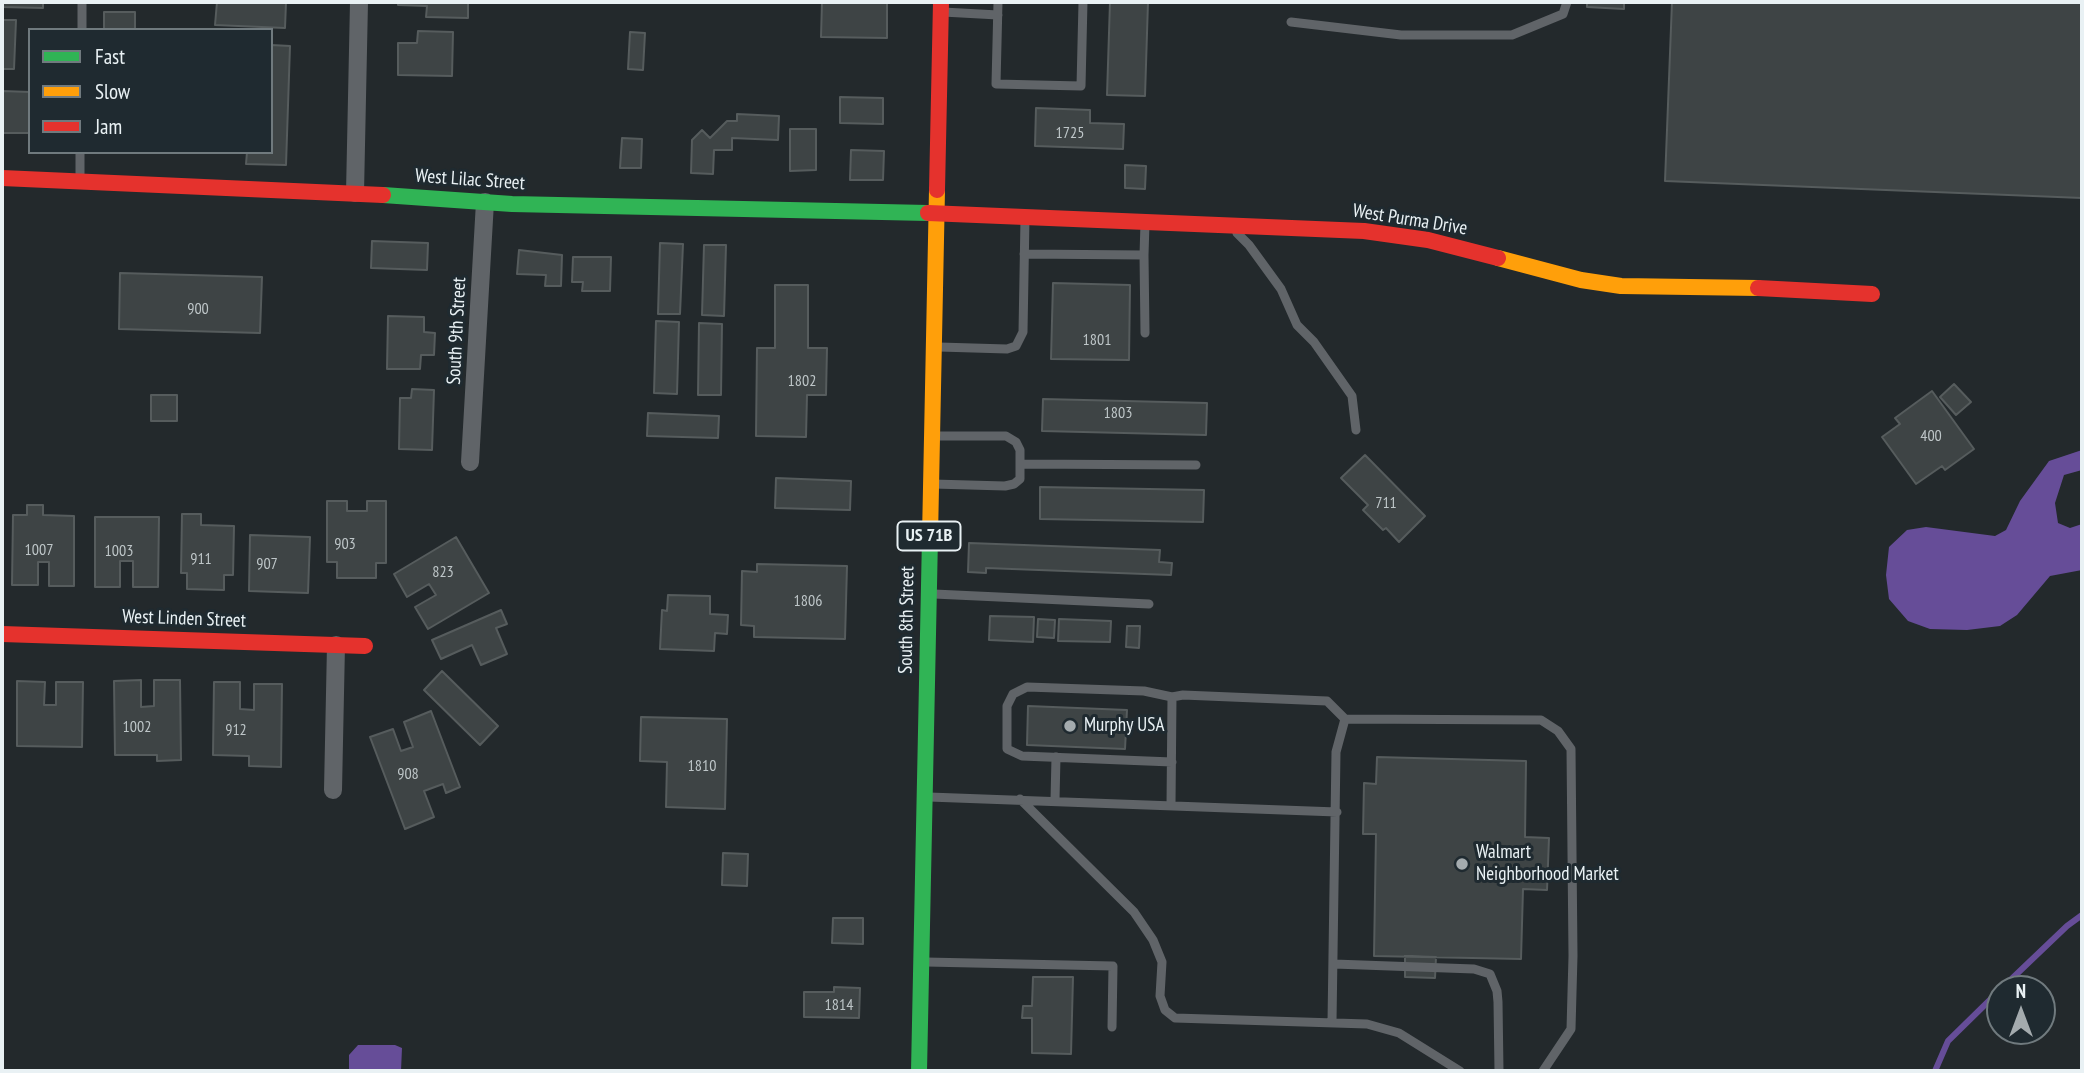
<!DOCTYPE html>
<style>
body{margin:0}
#map{position:relative;width:2084px;height:1073px;overflow:hidden;background:#23292c;font-family:"PT Sans Narrow",sans-serif}
canvas{display:block}
.frame{position:absolute;inset:0;border:4px solid #e9f1f4;pointer-events:none}
.legend{position:absolute;left:28px;top:28px;width:245px;height:126px;box-sizing:border-box;background:#1f2a30;border:2px solid #707a7e;margin:0;padding:9px 12px;list-style:none;font-size:21px;color:#e9f1f4}
.legend li{display:flex;align-items:center;gap:14px;height:35px}
.legend b{width:35px;border:2px solid #707a7e}
.north{position:absolute;left:1986px;top:975px;width:70px;height:70px;box-sizing:border-box;background:#1f2a30;border:2px solid #707a7e;border-radius:50%;rotate:0deg;font-size:19px;font-weight:700;line-height:28px;text-align:center;color:#e9f1f4}
.north::after{content:'';display:block;margin:auto;width:24px;height:32px;background:#a4abae;clip-path:polygon(50% 0,100% 100%,50% 72%,0 100%)}
</style>
<div id="map">
<canvas width="2084" height="1073"></canvas>
<div class="frame"></div>
<ul class="legend">
<li><b style="height:9px;background:#30b455"></b>Fast</li>
<li><b style="height:9px;background:#ff9f0a"></b>Slow</li>
<li><b style="height:9px;background:#e5322d"></b>Jam</li>
</ul>
<div class="north">N</div>
</div>
<script>
const ctx = document.querySelector('canvas').getContext('2d');
ctx.lineJoin = 'round';
function fillPath(path, color) {
  ctx.fillStyle = color;
  ctx.fill(path, 'evenodd');
}
function trace(path, color, width, dash) {
  ctx.strokeStyle = color;
  ctx.lineWidth = width;
  ctx.lineCap = dash ? 'butt' : 'round';
  ctx.setLineDash(dash || []);
  ctx.stroke(path);
}
function write(font, color, halo, rows, align = 'center') {
  ctx.font = font + ' "PT Sans Narrow",sans-serif';
  ctx.lineWidth = 6;
  ctx.setLineDash([]);
  ctx.textBaseline = 'middle';
  ctx.strokeStyle = halo;
  ctx.fillStyle = color;
  for (const [text, x, y, turn = 0] of rows) {
    ctx.save();
    ctx.translate(x, y);
    ctx.rotate((+turn || 0) * Math.PI / 180);
    ctx.textAlign = isNaN(turn) ? turn : align;
    if (halo) ctx.strokeText(text, 0, 0);
    ctx.fillText(text, 0, 0);
    ctx.restore();
  }
}
const water = new Path2D(`
 M2082,450V470L2064,475L2055,503L2058,523L2070,528L2082,524V570L2050,576L2017,615L2000,626L1967,630L1930,629L1908,621L1889,599L1886,575L1889,547L1907,530L1926,527L1995,536L2006,530L2020,501L2049,461Z
 M358,1045H395L402,1048L401,1071H349V1055Z`);
const stream = new Path2D(`
 M2001,989L2067,926L2082,915
 M1935,1071L1948,1041L2000,990`);
const building = new Path2D(`
 M2,2H43V8L2,7Z
 M217,2H286L285,28L215,25Z
 M398,2H468V18L426,17L427,6L398,5Z
 M822,2H887V38L821,37Z
 M1110,2H1148L1145,96L1107,95Z
 M1587,2H1624V9L1587,7Z
 M1672,2H2082V198L1665,181Z
 M104,12H135V30H104Z
 M2,20H16L14,69H2Z
 M418,31L453,32L452,76L398,75V43H417Z
 M630,32L645,33L643,70L628,69Z
 M271,45L290,46L286,165L246,164L247,152H271Z
 M2,91L30,92V133H2Z
 M840,97L883,98V124L840,123Z
 M1036,108L1090,110V123L1124,124L1123,149L1035,146Z
 M737,114L779,116L778,140L732,138V150H714L713,174L691,173L692,140L702,130L710,138L727,121H737Z
 M790,129H816V170L790,171Z
 M622,138L642,139L641,168H620Z
 M851,150L884,151L883,180H850Z
 M1125,165L1146,166L1145,189L1125,188Z
 M372,241L428,243L427,270L371,268Z
 M660,243L683,244L680,314H658Z
 M704,245H726L724,316L702,315Z
 M519,250L562,255L561,286H545L546,275L517,274Z
 M573,257H611L610,291H582L583,282H572Z
 M120,273L262,277L260,333L119,329Z
 M1053,283L1130,285L1129,360L1051,359Z
 M775,285H808V348H827L826,395H807L806,437L756,436L757,348H775Z
 M388,316L424,317V332L435,333L434,355H421L420,369H387Z
 M656,321L679,322L677,394L654,393Z
 M699,323L722,324L721,395H698Z
 M1954,384L1971,402L1956,415L1940,397Z
 M412,389L434,390L432,450L399,449L400,398H411Z
 M1932,391L1974,449L1945,470L1942,466L1916,484L1882,437L1900,424L1895,418Z
 M151,395H177V421H151Z
 M1043,399L1207,403L1206,435L1042,431Z
 M648,413L719,416L718,438L647,436Z
 M1365,455L1425,516L1399,542L1386,528L1383,530L1363,510L1368,505L1341,478Z
 M776,478L851,481L850,510L775,508Z
 M1040,487L1204,490L1203,522L1040,519Z
 M327,501H347V511H367V501H386V563H376V578H337V562H327Z
 M27,505H43V515L74,516V586H49V562H38V585H12L13,515H27Z
 M182,514H201V525L234,526L233,575H224V590L187,589V573H181Z
 M95,517H159L158,587H133V561H120V587H95Z
 M250,535L310,537L308,593L249,591Z
 M456,537L489,593L428,629L415,607L436,595L429,584L407,597L394,574Z
 M969,543L1160,550L1159,562L1172,563L1171,575L986,568V573L968,572Z
 M757,564L847,566L845,639L754,637V626L741,625L742,571L757,572Z
 M668,595L710,596V614L728,615L727,634L715,633L714,651L660,649L662,610L667,611Z
 M501,610L507,624L496,628L507,654L481,665L472,645L441,659L432,640Z
 M990,616L1034,617L1033,642L989,640Z
 M1038,619L1055,620L1054,638L1037,637Z
 M1059,619L1111,621L1110,642L1058,641Z
 M1127,626H1140L1139,648L1126,647Z
 M442,671L498,726L480,745L424,690Z
 M141,680V707L154,706V680H180L181,760L157,761V755H115L114,681Z
 M17,681L45,682L44,705H56V682H83L82,747L17,746Z
 M214,682H240V709L254,710V684H282L281,767L249,766V756L213,755Z
 M1028,706L1127,710L1125,749L1027,745Z
 M431,711L460,787L446,793L443,784L424,791L434,817L405,829L370,737L393,729L401,751L413,747L404,722Z
 M641,717L727,719L725,809L666,807L667,762L640,761Z
 M1377,757L1526,761L1525,837L1549,838L1547,890L1523,889L1521,959L1374,956L1376,834H1363L1364,783L1376,784Z
 M723,853L748,854L747,886L722,885Z
 M833,918H863V944L832,943Z
 M1405,956L1436,957L1435,978L1405,977Z
 M1033,977H1073L1071,1054L1032,1053V1018H1022L1023,1006H1032Z
 M834,987L860,988L859,1018L804,1017V992H834Z`);
const lane = new Path2D(`
 M998,2L996,84L1081,86L1083,2
 M943,12L998,15
 M1291,22L1401,35H1512L1563,14L1567,2
 M82,30V2
 M80,179V152
 M1236,228L1237,233L1249,245L1281,289L1297,325L1314,342L1352,396L1356,430
 M1024,254L1144,255L1145,223
 M1144,255L1145,333
 M939,347L1007,349L1016,346L1023,332L1025,218
 M935,436H1006L1016,442L1020,450V464L1196,465
 M933,484L1005,486L1014,484L1020,479V464
 M934,594L1149,604
 M1172,697L1144,691L1027,687L1013,694L1007,706V749L1022,756L1172,762
 M929,797L1337,812
 M1020,799L1134,912L1153,940L1162,962L1160,996L1165,1010L1175,1018L1367,1024L1399,1033L1460,1071
 M1055,800L1056,757
 M1171,805L1172,697L1183,695L1327,701L1345,719L1541,720L1558,731L1571,749L1573,956L1571,1029L1543,1071
 M926,962L1113,966L1112,1027
 M1334,964L1474,969L1490,974L1497,991L1498,1002L1499,1071
 M1332,1022L1336,752L1345,719`);
const street = new Path2D(`
 M355,193L359,2
 M470,462L485,202
 M333,790L336,645`);
const fast = new Path2D(`
 M383,195L512,204L928,213
 M919,1071L930,537`);
const slow = new Path2D(`
 M1498,258L1581,280L1621,286L1758,288
 M930,537L937,190`);
const jam = new Path2D(`
 M2,178L383,195
 M937,190L941,2
 M928,213L1364,231L1428,240L1498,258
 M1758,288L1872,294
 M2,634L365,646`);
const markers = [
 [1070,726,7,"#a4abae"],
 [1462,864,7,"#a4abae"]
];
const numberNames = [
 ["1725",1070,133],
 ["900",198,309],
 ["1801",1097,340],
 ["1802",802,381],
 ["1803",1118,413],
 ["400",1931,436],
 ["711",1386,503],
 ["903",345,544],
 ["1007",39,550],
 ["1003",119,551],
 ["911",201,559],
 ["907",267,564],
 ["823",443,572],
 ["1806",808,601],
 ["1002",137,727],
 ["912",236,730],
 ["1810",702,766],
 ["908",408,774],
 ["1814",839,1005]
];
const shields = [
 [929,536,63]
];
const shieldNames = [
 ["US 71B",929,536]
];
const streetNames = [
 ["West Lilac Street",470,180,4],
 ["West Purma Drive",1410,220,9],
 ["South 9th Street",457,331,-87],
 ["West Linden Street",184,619,2],
 ["South 8th Street",907,620,-89]
];
const poiNames = [
 ["Murphy USA",1084,726],
 ["Walmart",1476,853],
 ["Neighborhood Market",1476,875]
];
fillPath(water, '#664d98');
trace(stream, '#664d98', 6);
fillPath(building, '#3e4445');
trace(building, '#565c5d', 2);
trace(lane, '#606468', 9);
trace(street, '#606468', 18);
trace(fast, '#30b455', 16);
trace(slow, '#ff9f0a', 16);
trace(jam, '#e5322d', 16);
for (const [x, y, r, color] of markers) {
  const dot = new Path2D();
  dot.arc(x, y, r, 0, 2 * Math.PI);
  ctx.fillStyle = color;
  ctx.fill(dot);
  trace(dot, '#1f2a30', 2.5);
}
write('16px', '#bec6c8', null, numberNames);
for (const [x, y, w] of shields) {
  const box = new Path2D();
  box.roundRect(x - w / 2, y - 14.5, w, 29, 5);
  ctx.fillStyle = '#1f2a30';
  ctx.fill(box);
  trace(box, '#e9f1f4', 2);
}
write('bold 18px', '#e9f1f4', null, shieldNames);
write('19px', '#e9f1f4', '#1f2a30', streetNames);
write('19px', '#e9f1f4', '#1f2a30', poiNames, 'left');
</script>
